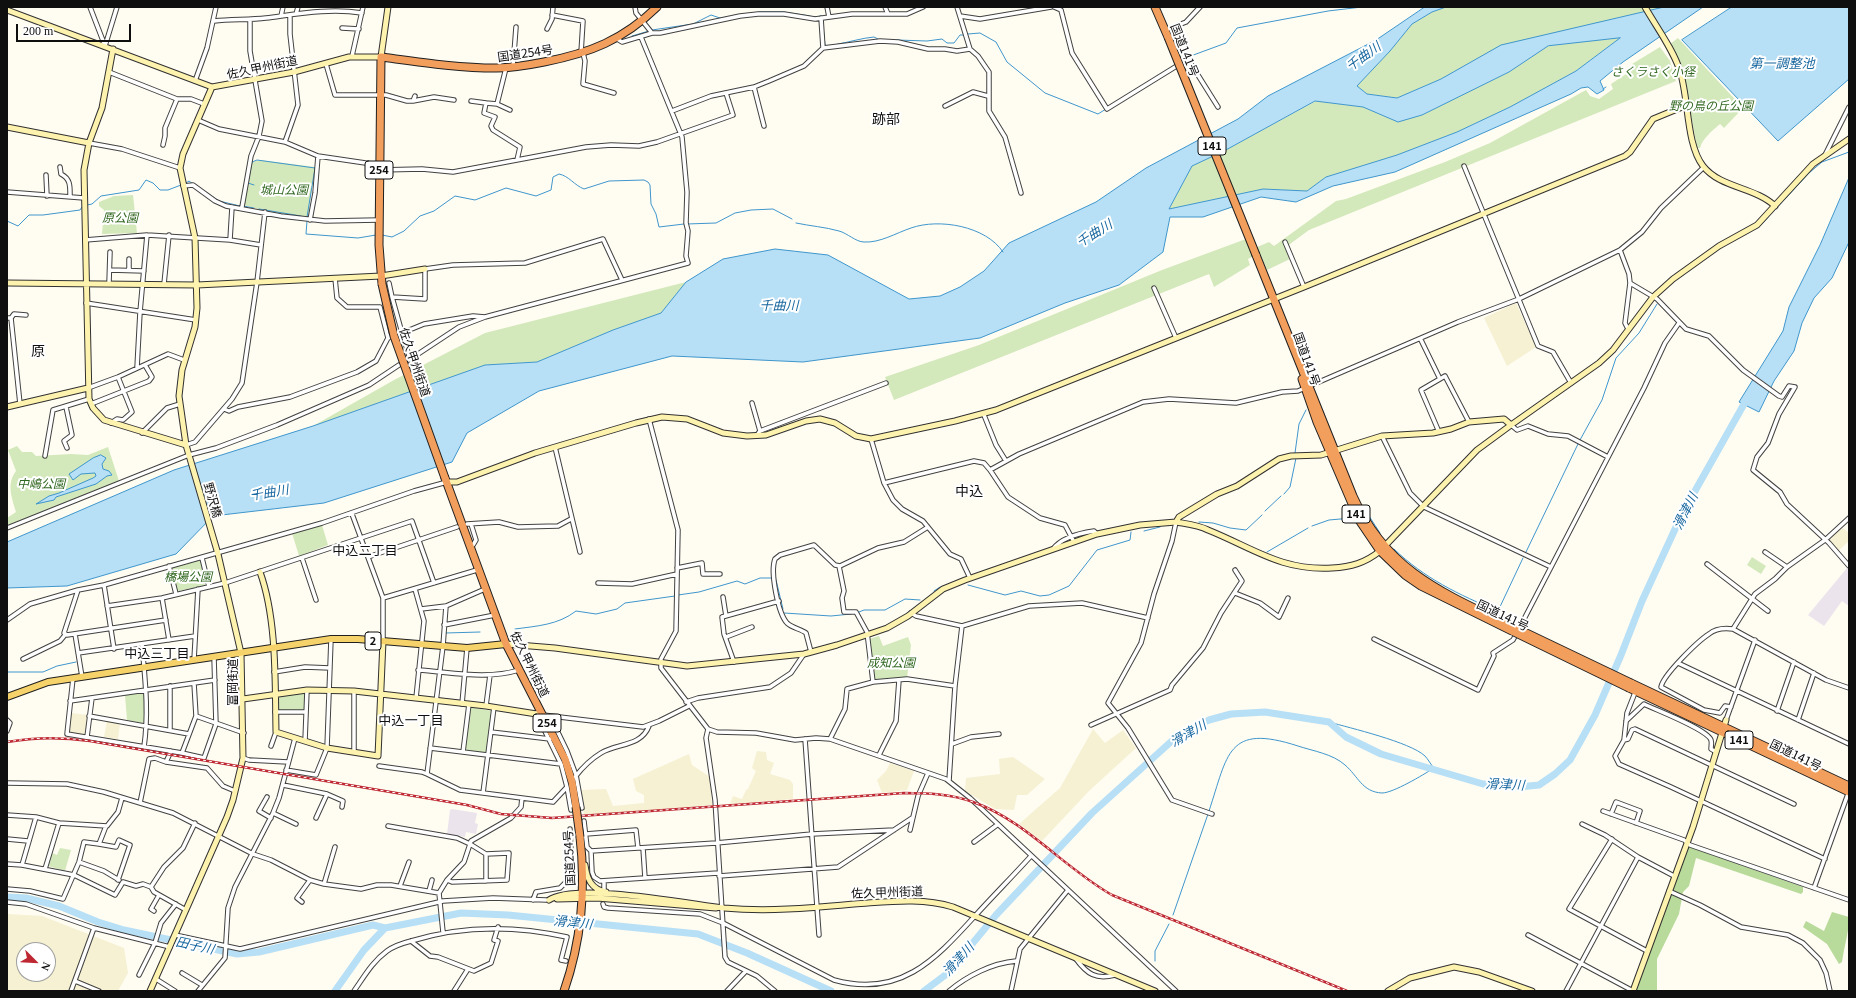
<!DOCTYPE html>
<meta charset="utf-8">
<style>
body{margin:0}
#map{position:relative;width:1856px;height:998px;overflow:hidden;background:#fffcf2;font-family:Georgia,serif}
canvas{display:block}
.frame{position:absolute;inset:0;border:8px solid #0f0f0f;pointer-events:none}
.north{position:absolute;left:16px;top:942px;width:40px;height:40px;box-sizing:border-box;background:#fff;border:1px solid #9f9f9f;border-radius:50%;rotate:114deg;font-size:11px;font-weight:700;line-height:16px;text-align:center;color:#0f0f0f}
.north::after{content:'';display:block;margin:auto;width:14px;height:18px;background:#be2832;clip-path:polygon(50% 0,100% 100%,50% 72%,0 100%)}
.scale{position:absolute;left:16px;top:24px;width:115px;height:18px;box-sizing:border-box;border:2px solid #0f0f0f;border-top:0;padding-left:5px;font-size:12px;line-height:14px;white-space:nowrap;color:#0f0f0f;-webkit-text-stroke:3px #fff;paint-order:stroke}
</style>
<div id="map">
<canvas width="1856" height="998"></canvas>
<div class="frame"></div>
<div class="north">N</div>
<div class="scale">200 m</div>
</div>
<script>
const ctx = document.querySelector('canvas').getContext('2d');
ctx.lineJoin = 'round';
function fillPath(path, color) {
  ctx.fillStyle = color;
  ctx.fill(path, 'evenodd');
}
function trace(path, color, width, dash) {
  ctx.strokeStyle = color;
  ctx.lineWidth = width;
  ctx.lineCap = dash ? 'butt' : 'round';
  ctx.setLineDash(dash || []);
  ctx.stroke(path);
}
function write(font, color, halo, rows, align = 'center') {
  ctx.font = font + ' Georgia,"Noto Sans JP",serif';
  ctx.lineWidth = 4;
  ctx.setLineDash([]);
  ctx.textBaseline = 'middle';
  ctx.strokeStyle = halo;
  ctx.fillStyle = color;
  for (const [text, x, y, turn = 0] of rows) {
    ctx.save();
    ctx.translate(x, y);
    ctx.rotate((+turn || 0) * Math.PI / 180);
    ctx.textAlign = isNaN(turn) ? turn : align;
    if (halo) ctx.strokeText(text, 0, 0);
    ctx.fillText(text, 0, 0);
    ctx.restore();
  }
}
const industrial = new Path2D(`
 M1847,568L1849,571V606L1842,601L1824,626L1808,615Z
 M452,809L477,813L475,823L478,824L476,834L466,832L465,837L447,834L450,810Z`);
const farmland = new Path2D(`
 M1516,303L1536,347L1507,366L1484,318Z
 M1843,528L1849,533V541L1838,551L1828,539Z
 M71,713L88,715L85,735L70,733L68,731Z
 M107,720L120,723L118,739L104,737Z
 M1093,729L1105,743L1123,730L1136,748L1089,791L1042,841L1019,824L1060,788Z
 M757,751L766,752L767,760L774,763L770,774L790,780L793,784V799L730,804L733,796L742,799L746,790L748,789L756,771L752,768Z
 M689,754L692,765L710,777L712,805L584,815L581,790L606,789L613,806L644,803V795L636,791L633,779Z
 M1013,757L1045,779L1027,795H1017L1014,810L995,809L965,791L966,778L1000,774L999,759Z
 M890,763L914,771L907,790L882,793L877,780L886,771Z
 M7,914L42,916L124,948L128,973L118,991H7ZM24,950H48V974H24Z`);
const green = new Path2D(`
 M1446,7H1664L1589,25L1441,79L1397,98L1367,94L1357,86L1390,51L1412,24L1432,12Z
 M1621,37L1576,71L1510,107L1457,132L1397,155L1326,177L1307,191L1263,189L1169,209L1192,166L1224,151L1316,101L1363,107L1398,122L1422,115L1509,72L1548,46Z
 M1678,38L1743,108L1724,128L1720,124C1713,130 1702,139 1700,148H1697L1684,76L1670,44Z
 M1660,47L1670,61L1676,81L1309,230L1286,247L1290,259L1267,270L1260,253L1248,259L1250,265L1214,287L1209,274L894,400L885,377L979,345L1162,270L1246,239L1250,250L1269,242L1274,246L1336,201L1346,199L1445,162L1490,143L1586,90L1590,96L1599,99L1613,89L1611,84L1635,68L1632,64Z
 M260,160L315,167L308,218L279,214L243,205L252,162Z
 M133,195L137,233L102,234L104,210L99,206V202L114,196Z
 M686,282L661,313L613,330L537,362L485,365L313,426L394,380L485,333Z
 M17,446L22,452H32L36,456L71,454L88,455L108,447L119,481L8,525L7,518L16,512C12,498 6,484 16,471L8,450Z
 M322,525L328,545L299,556L292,533Z
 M1752,557L1766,566L1761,574L1747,565Z
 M199,560L202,561L205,585L179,591L177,590L172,570L173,567Z
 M879,636L883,646L908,637L911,645L907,678L876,681L874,679L869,639Z
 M145,692V722L143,723L127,720L125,695Z
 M305,692V709L303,710H277V698L279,696Z
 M471,707L492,711L487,751L485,753L466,751L465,749Z
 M60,848L71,850L65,871L48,866L52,853L57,855Z`);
const forest = new Path2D(`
 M1689,847L1803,887V892L1801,894L1696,858L1689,886L1683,892L1679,914L1657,959V991H1634L1686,850Z
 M1832,912L1849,917C1849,933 1844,946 1842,962L1839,964L1827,944L1803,927L1806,921L1824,931Z`);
const water = new Path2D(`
 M1425,7H1446L1432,12L1412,24L1390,51L1357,86L1367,94L1397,98L1441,79L1501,45L1664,7H1703L1623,62L1600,81L1604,90L1597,94L1588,87L1581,88L1571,94L1395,172L1333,186L1296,202L1261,197L1203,217H1170L1163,252L1119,285L1065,303L980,338L803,362L672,356L539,391L467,433L452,462L324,503L213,516L176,554L67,586L7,588V542L174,470L313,426L485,365L537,362L613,330L661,313L686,282L723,259L775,249L828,255L909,299L940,296L960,287L984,271L1009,243L1096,202L1146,168L1238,119L1268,96L1376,40ZM1620,38L1576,71L1510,107L1457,132L1397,155L1326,177L1307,191L1263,189L1169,209L1192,166L1224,151L1315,101L1363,107L1398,122L1422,115L1509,72L1548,46Z
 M1732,7H1849V79L1778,141L1682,40Z
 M1849,178V242L1832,278L1814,298L1802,323L1794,351L1774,381L1759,412L1739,402L1783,331L1789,307L1820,245Z
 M101,455L106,458L102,464L103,469L109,471L112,475L107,476L96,484L56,497L54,500L36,504L49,496L59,493L93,478L96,476L95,473L81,474L73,480L69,474L93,458Z`);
const stream = new Path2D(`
 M813,17L822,16L825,45L827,46
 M652,30L693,24L711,15L720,18L760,12H784L810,16
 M968,34L980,33L996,42L1007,62L1045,93L1098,114L1106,109
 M632,36L649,31
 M897,40L927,41L942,39L947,43H954L960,35H964
 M838,44C850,42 862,38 874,37L878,39
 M1188,57L1226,43L1237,28L1328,11L1362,7
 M1603,89L1606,87
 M186,183L189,181L193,184
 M254,185L248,183L252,162L257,160L315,168L307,217
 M206,192L219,201L240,206
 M87,205L92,204L101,196L139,190L146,180L153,183L160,190H168L181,185
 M243,206L254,208
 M259,209L301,216
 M7,221L18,226L29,215H43L80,210L82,207
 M307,221L306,234L358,238L376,235
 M796,223C810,226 825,227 839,231C847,233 856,242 864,242C880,243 896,233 911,228C939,218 986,226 1003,252
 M687,224L716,223L735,213L751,210L773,209L792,219
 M1758,228L1809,173L1822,162L1849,152
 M382,235L392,237L404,231L420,216L434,211L455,196L475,200L506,188L536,196L551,190L553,177L559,174C569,176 574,185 584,189L609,181L644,180L648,182L650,185L651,204L656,214L659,227L684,224
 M1580,440L1602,400L1616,358L1639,333L1657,304
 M1295,453L1299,424L1306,410
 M1284,494L1290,487L1296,458
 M1265,511L1281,496
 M1369,516L1380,533
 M1199,522L1213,523L1230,528L1246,530L1262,515
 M1312,526L1329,520L1352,518
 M1144,531L1160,527
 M1394,549C1424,578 1459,595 1498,611L1523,558
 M1267,552L1308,528
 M1526,552L1578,444
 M776,580L783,609
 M968,585L1005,595L1021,591L1040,596L1049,595L1069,586L1097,550L1130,540L1131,532
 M934,591L940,587
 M678,595L699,592L737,581L745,584L760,578H771
 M859,612L864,610H885L905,599L920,600
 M784,613L831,616L851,614
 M515,629C537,626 558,625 576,611L596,614L617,609L625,603L675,596
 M446,633L480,632
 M7,672H43L57,666L76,662
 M1209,811C1228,754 1227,723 1298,746C1313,751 1333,754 1345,765C1358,776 1362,792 1382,793C1393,793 1423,775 1434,768C1431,765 1428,759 1425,756C1410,742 1350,728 1329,722
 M1173,915L1208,814
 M1155,961V951L1169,924`);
const river = new Path2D(`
 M7,897L26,898L59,906L98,922L124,930L237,954L259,952L373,925L385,928
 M335,991L364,950L385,928L461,913L508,915L698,934L747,953L831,991
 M924,991L948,973L996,915L1092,813L1174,739L1209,720L1231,714L1265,712L1329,722L1346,737L1381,754L1483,784L1519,787L1539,785L1555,774L1570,760L1595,715L1621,655L1642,601L1682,514L1748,397`);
const streetTunnel = new Path2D(`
 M573,875L584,874`);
const street = new Path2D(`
 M90,7L105,46L117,7
 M635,7L636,13L652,33
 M827,7L829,17
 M885,7L888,14
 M957,7L970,49L978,56L989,72V111L1005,137L1021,193
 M1054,7L1061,10L1072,53L1107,109L1188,59
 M296,14L298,7
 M552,15L583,21L581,53
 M281,16L283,7
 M960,16L980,19L1051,7
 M821,18L823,48
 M214,21C231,19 249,20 266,18C298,14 329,8 362,13
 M342,28L359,29
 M547,29L552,19L553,7
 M1166,30L1186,22L1200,7
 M617,39L622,42L652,33H660L740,16L758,14H784L815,19L852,14H907L923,7
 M583,53L585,61L583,84L614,93
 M352,56L363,7
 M1186,56L1218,107
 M326,64L335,95H386L407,101H413L415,96
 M513,67L516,27
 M506,68L497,104L486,103L484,113L495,117L491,126L493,130L520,147L517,160
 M109,72L177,99H191L204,104
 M195,81L207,48L216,7
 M754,87L764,126
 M413,101L434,97L454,100
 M471,101L486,103
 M497,104L510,110
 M945,106L973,92L988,96
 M672,111L711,96L754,87L769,81L804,66L823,48L880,41L898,42L928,49H945L957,51L970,49
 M198,120L219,129L285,142L318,156L379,165
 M285,142L298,105L290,34V15
 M89,143L122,149L180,168
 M163,145L165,136V128L177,99
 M1825,155L1849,107
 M1464,166L1538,346L1553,352L1571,383
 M60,167L61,174C71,179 70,187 70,197
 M379,170L422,169L453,172L586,147L611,145L639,146L657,142L733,115L726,93
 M46,175L47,196
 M183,186L193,185L215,201L226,206L281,216L325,221L379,220
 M7,192L84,198
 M242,207L251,156L259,136L262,121L250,51V20
 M310,220L315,193L318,156
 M85,240L147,235L230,240L261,245
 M230,240L232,207
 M1285,242L1304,287
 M1620,250L1629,274L1630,283L1657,299L1686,329L1709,336L1743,370L1779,396L1782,397L1789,386L1795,387L1779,414L1768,443L1757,457L1753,470L1780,492L1787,504L1829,543L1849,566
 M110,270L144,271
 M129,270V259
 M335,278L337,298L347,307H380L388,338
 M109,283L110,252
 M389,283L392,297
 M164,284L169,235
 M1154,288L1176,338
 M86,303L196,320
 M485,317L473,316L424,324L402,333L392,297L425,299V269L453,265L525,263L603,239L622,280
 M7,318H11L14,314L26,315
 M11,318L20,404
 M1628,329L1625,323L1630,283
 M1421,340L1440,379
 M409,360L459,327L485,317L688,263L686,256L688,231L686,223L687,192L682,137L641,37
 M137,368L140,312L147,235
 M88,388L118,377L168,354L184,360
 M752,403L760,431
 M91,404L149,381L152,377L145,365
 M66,407L72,435L64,441L67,448
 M224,409L229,411L238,407L290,397L357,372L376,361L388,338L402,333L410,359
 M984,415L996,445L1006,461
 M649,419L678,530L676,631L661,659V668L708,729L706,738L715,800L725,957L728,962L757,976L775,991
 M111,423L117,419L123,420L132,412L118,377
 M1511,425L1517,430L1528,426L1548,434L1568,436L1608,457
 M1439,432L1421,390L1445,376L1469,422
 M142,433L167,408L180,404
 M757,435L760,431L886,383
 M1382,436L1410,493L1424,507L1551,567
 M871,439L884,483L893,500L902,509L923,521L950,554L961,559L970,578
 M186,445L195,442L232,399L242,383L257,282L265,212
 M555,447L580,552
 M45,456L53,410L89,399
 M990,470L1008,497L1040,518L1065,525L1074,542
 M884,483L974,461L984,463L990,470L1019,454L1143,402L1169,399L1236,403L1282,392L1298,391L1458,322L1519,299L1620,250L1642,232L1661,208L1704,167
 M352,514L383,598V641
 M1176,522L1172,541L1154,594L1141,643L1108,703L1128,728L1172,800L1212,814
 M467,524L499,522L518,527L558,526L571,519
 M7,528L189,455L216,448L277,425L369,385L399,365
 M469,546L473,545L476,540L471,524
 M1053,549C1062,537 1080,533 1094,531L1097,534
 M1765,552L1787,567
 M368,557L457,527
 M202,558L209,587
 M302,558L316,600
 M1707,564L1768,611
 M169,566L176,594
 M839,566L844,591L842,598L844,612H856L867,632L873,682
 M677,568L702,563L703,574H720
 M598,583L632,584L677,574
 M104,585L114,649
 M415,589L424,621L416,698
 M1235,593L1260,603L1279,617L1288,598
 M723,597L726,616
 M162,598L169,640
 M383,598L477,570
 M107,606L162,598L225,583L412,521L434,583
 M421,609L446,606L485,589
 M911,613L916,616L962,626L1029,606L1082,603L1148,618
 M7,620L30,604L78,590
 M166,620L67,635L64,633L78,590L104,585L322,523L414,491L447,482
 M444,625L495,615
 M1733,629L1755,594L1775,579L1787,567L1825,540L1849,518
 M75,634L82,677
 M726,637L752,627
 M1374,639L1478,690L1494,656L1493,653L1513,640L1522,623L1644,388L1665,343L1679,323
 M142,644C145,679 149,712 144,747
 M811,652L806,633C801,629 792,628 787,623C778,613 770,572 775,559L780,555L814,545L835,565L840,566L878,548L904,542L928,527
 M78,653L195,636
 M23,659L60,641L65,635
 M194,660L198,589
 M734,662L724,634L722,617L779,601
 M1678,663L1849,744
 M418,670C451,672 487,680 519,670
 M274,672L305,667L330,668
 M73,678L67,734L182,753L196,716L194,683
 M170,686V730
 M1636,690L1627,713L1624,740L1615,756L1619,764L1671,787L1825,859
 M354,691V752
 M70,701L215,680
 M686,702L698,698L770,687L791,673L804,654
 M462,704L467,648
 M486,706L490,675
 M1731,707L1725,706L1720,713L1704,710L1661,687C1663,675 1698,641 1709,634C1715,629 1725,628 1733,629L1826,680L1849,688
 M1777,711L1794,662
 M275,712H306
 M536,713L561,764
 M543,715L643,727L659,721L689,706
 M89,716L189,734
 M196,716L244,733
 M550,716L567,751L576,775L582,808
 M7,720L10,723L7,731
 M1726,720L1755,640
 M1798,720L1814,673
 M1626,721L1644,704C1656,710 1707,729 1711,740C1712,743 1711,747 1711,749L1716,752
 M1091,725L1170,690L1172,685L1203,648L1221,613L1242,581L1235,570
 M708,729L717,732L756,733L795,740L816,738L830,739L946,779L970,798L1176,991
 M491,732L550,739
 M87,737L92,698
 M805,739L819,935
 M830,739L845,709L847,689L873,682L907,679L955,686
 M1624,740L1628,739L1632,730L1635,729L1794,804
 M305,741L307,690
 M952,744L971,737L999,734
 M271,746L276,732
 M430,748L561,764L567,787L553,802L522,798L521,807L511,818L471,841L470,844L486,854L509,853L507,880L452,882L447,880
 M463,752L469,704
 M182,753L204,758L216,724L214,657
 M879,755L896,721L899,680
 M243,758L249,760L288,762
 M166,762L171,751
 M379,766L422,772L427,774L443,646L446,606
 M286,770L316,775L327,748L331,639
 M427,774L460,790L522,798
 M575,777C582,768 591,759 601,753C617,743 641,747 649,726
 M949,781L955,686L962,626
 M7,783L67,784L104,792L173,813L253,854L271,860L310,880L324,884L361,889L377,885H391L439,893
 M283,785L327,794L316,818
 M567,787L571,810
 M483,793L494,707
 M327,794L343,801L342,807
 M267,797L259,811L271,818
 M140,803L149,759L155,758L166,762L207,768L223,786L235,791
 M1603,811L1684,840L1690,845L1849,900
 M273,813L296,824
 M1611,814L1616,802L1640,811L1636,823
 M7,815L36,817L59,823L45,869
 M584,821L587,847L591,851L592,872L594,877L600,881L718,873
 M59,823L107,826L118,812L122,798
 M1582,824L1605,835L1638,857L1674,876
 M388,826L457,838L470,844L464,862L447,880L439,893L443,932
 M570,829L571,852
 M910,830L918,796L928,773
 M586,834L636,830L638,848
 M7,839L28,841
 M1612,839L1569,909L1647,951
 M974,842L997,825
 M99,844L116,847L119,840L130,845L118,880
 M643,848L645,878
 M591,851L716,843L812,834L894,830
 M486,854V881
 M79,862L104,871L119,880
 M7,864L22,865L74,875L115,895L123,882L136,886L143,884L151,887L154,892L186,910
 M22,865L36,817
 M719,876L838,867L912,818
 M324,884L335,847
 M400,886L409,862
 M151,887L164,867L183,848L195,823
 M1814,888L1849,791
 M7,889L30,891L63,899L79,862L84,842L99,844L106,826
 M604,889V881
 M429,891L432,880
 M1669,891L1700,905L1741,927L1788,935L1803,943L1820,960L1826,973L1830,991
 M533,900L536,892L560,888L573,875
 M7,902L26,904L94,928L170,947
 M302,902L297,898L310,880
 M603,904L604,907L608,908L700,914L723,923L834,980C899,998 934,961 974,917C993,896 1012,877 1031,856
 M154,911L151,909L159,895
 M175,935L240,949L443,901L493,898L546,900
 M1528,935L1633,991
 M411,941L430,956L438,957L474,971L491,963L498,941L494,940L498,927
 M1076,959C1087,974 1096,980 1115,975
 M182,973L202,985
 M139,975L155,943L161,923L176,904
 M156,979L175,991
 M75,981L99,991
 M71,991L94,928
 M198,991L225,958L228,908L235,887L273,813L279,798L295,738
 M354,991C364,977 372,962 387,951C394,946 403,943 411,941C463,925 513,925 567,937L561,960L566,961
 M454,991L468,969
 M727,991L746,971
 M949,991C967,976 992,963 1016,961
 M1011,991L1020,949L1068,890
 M1566,991L1638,857`);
const secondary = new Path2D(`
 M1645,7C1657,28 1673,49 1680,71C1689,99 1686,144 1703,166C1720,188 1755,187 1775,206
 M7,10L212,87L294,72L349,57H381L388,7
 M113,49L102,108L89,143L84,170L89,399L93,408L104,420L186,445
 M7,127L89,143
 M7,283L197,285L381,276L425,269
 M7,407L88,388
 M447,482H457L535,453L636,423L662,417L687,419L723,433L747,436L766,435L806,421L820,419L835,423L856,436L871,439L955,421L996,410L1304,287L1625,156L1630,152L1653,119L1687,105
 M1176,522C1187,524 1198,525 1208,530C1253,548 1281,571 1332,568C1351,567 1365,563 1380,551L1477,450L1511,425
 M260,572C277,619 275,682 276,732L327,748L378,756L383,641
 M506,644L555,648L687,666L804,654L837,645L887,628L908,616L943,589L965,580L1097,534L1140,525L1176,522L1179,517L1217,494L1237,486L1279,459L1291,456L1321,455L1382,436L1433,433L1451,429L1469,422L1504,419L1511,425L1599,363L1613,350L1653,297L1673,279L1719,246L1757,225L1813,164L1849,139
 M243,699L307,690L354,691L486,706L543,715
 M585,865C587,879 591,889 606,892
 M557,899L597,898L716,908
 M549,900C576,882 689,904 724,908C768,912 810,908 854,904C887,902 921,897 953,907L1155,991
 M150,991L227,817L233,800L243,758L241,653L218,554L186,445L179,396L182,370L195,327L197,308L195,238L180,168L183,154L212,87
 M1388,991L1410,978L1454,967L1479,972L1532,991
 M1633,991L1693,827L1726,720`);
const primary = new Path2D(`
 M7,697L48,682L331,639H358L467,648L506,644`);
const highway = new Path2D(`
 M1155,7L1168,37
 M1256,255L1353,496C1387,572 1445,594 1516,628
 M382,284L379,245L381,57C419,62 458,68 496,68C512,68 529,65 544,62C590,53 623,40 657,7
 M1302,379L1317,422L1359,520L1380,551L1405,575L1421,586L1512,631
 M445,478L506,644L565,759L572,782L576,807
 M1631,683L1849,786
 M1629,688L1849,792
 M564,991C581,942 586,889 580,837`);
const rail = new Path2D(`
 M7,742C35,737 62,737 90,741L467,805L501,814L552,818L904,793C928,793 951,794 973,802C1025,820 1064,868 1112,895L1347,991`);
const highwayBridge = new Path2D(`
 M1168,37L1256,255
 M382,284L394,336L445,478
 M1516,628L1631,683
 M1514,632L1629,688
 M576,807L580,837`);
const shields = [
 [1212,146,28],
 [379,170,28],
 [1356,514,28],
 [373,641,16],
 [547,723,28],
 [1739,740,28]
];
const shieldNames = [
 ["141",1212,146],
 ["254",379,170],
 ["141",1356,514],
 ["2",373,641],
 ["254",547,723],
 ["141",1739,740]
];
const streetNames = [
 ["国道141号",1185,50,68],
 ["国道254号",525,53,-8],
 ["佐久甲州街道",262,67,-12],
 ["国道141号",1307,359,70],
 ["佐久甲州街道",415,362,71],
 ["野沢橋",213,500,74],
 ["国道141号",1503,615,25],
 ["佐久甲州街道",530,664,64],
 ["富岡街道",232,682,-90],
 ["国道141号",1796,755,26],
 ["国道254号",569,858,-93],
 ["佐久甲州街道",887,892,-2]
];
const parkNames = [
 ["さくラさく小径",1653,71],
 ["野の鳥の丘公園",1711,105],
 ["城山公園",284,189],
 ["原公園",120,217],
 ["中嶋公園",41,483],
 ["橋場公園",188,576],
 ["成知公園",891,662]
];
const waterNames = [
 ["千曲川",1363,56,-36],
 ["第一調整池",1782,63],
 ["千曲川",1094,233,-32],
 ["千曲川",779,305],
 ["千曲川",269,492,-9],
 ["滑津川",1685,511,-63],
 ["滑津川",1188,733,-30],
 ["滑津川",1505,784,3],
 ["滑津川",573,922,6],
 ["田子川",195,945,12],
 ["滑津川",958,959,-48]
];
const neighbourhoodNames = [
 ["中込二丁目",365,550],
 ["中込三丁目",157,653],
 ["中込一丁目",411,720]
];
const quarterNames = [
 ["跡部",886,119],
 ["原",38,351],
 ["中込",969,491]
];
fillPath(industrial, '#ece4ed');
fillPath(farmland, '#f5f1d2');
fillPath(green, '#d4e9bb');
fillPath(forest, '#b8da9a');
fillPath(water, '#b7dff5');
trace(water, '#3f96cc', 1);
trace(stream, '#3f96cc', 1);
trace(river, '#b7dff5', 7);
trace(streetTunnel, '#dbd8d0', 3.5, [3.5, 2]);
trace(street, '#424242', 5.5);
trace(secondary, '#313131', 7);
trace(primary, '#202020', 8);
trace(highway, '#202020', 9);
trace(street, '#fff', 3.5);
trace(secondary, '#fef3ae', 5);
trace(primary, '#f6d26a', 6);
trace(highway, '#f29e5c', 7);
trace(rail, '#be2832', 2.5);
trace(rail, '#fff', 1, [3]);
trace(highwayBridge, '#202020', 9, []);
trace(highwayBridge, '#f29e5c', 7);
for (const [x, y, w] of shields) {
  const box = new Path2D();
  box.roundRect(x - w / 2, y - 9, w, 18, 3);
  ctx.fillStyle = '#fff';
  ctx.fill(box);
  trace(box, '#0f0f0f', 1);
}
write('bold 11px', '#0f0f0f', null, shieldNames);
write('12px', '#0f0f0f', '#fff', streetNames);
write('italic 12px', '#30671f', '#fff', parkNames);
write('italic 13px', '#1968a0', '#fff', waterNames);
write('13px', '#0f0f0f', '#fff', neighbourhoodNames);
write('14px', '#0f0f0f', '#fff', quarterNames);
</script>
